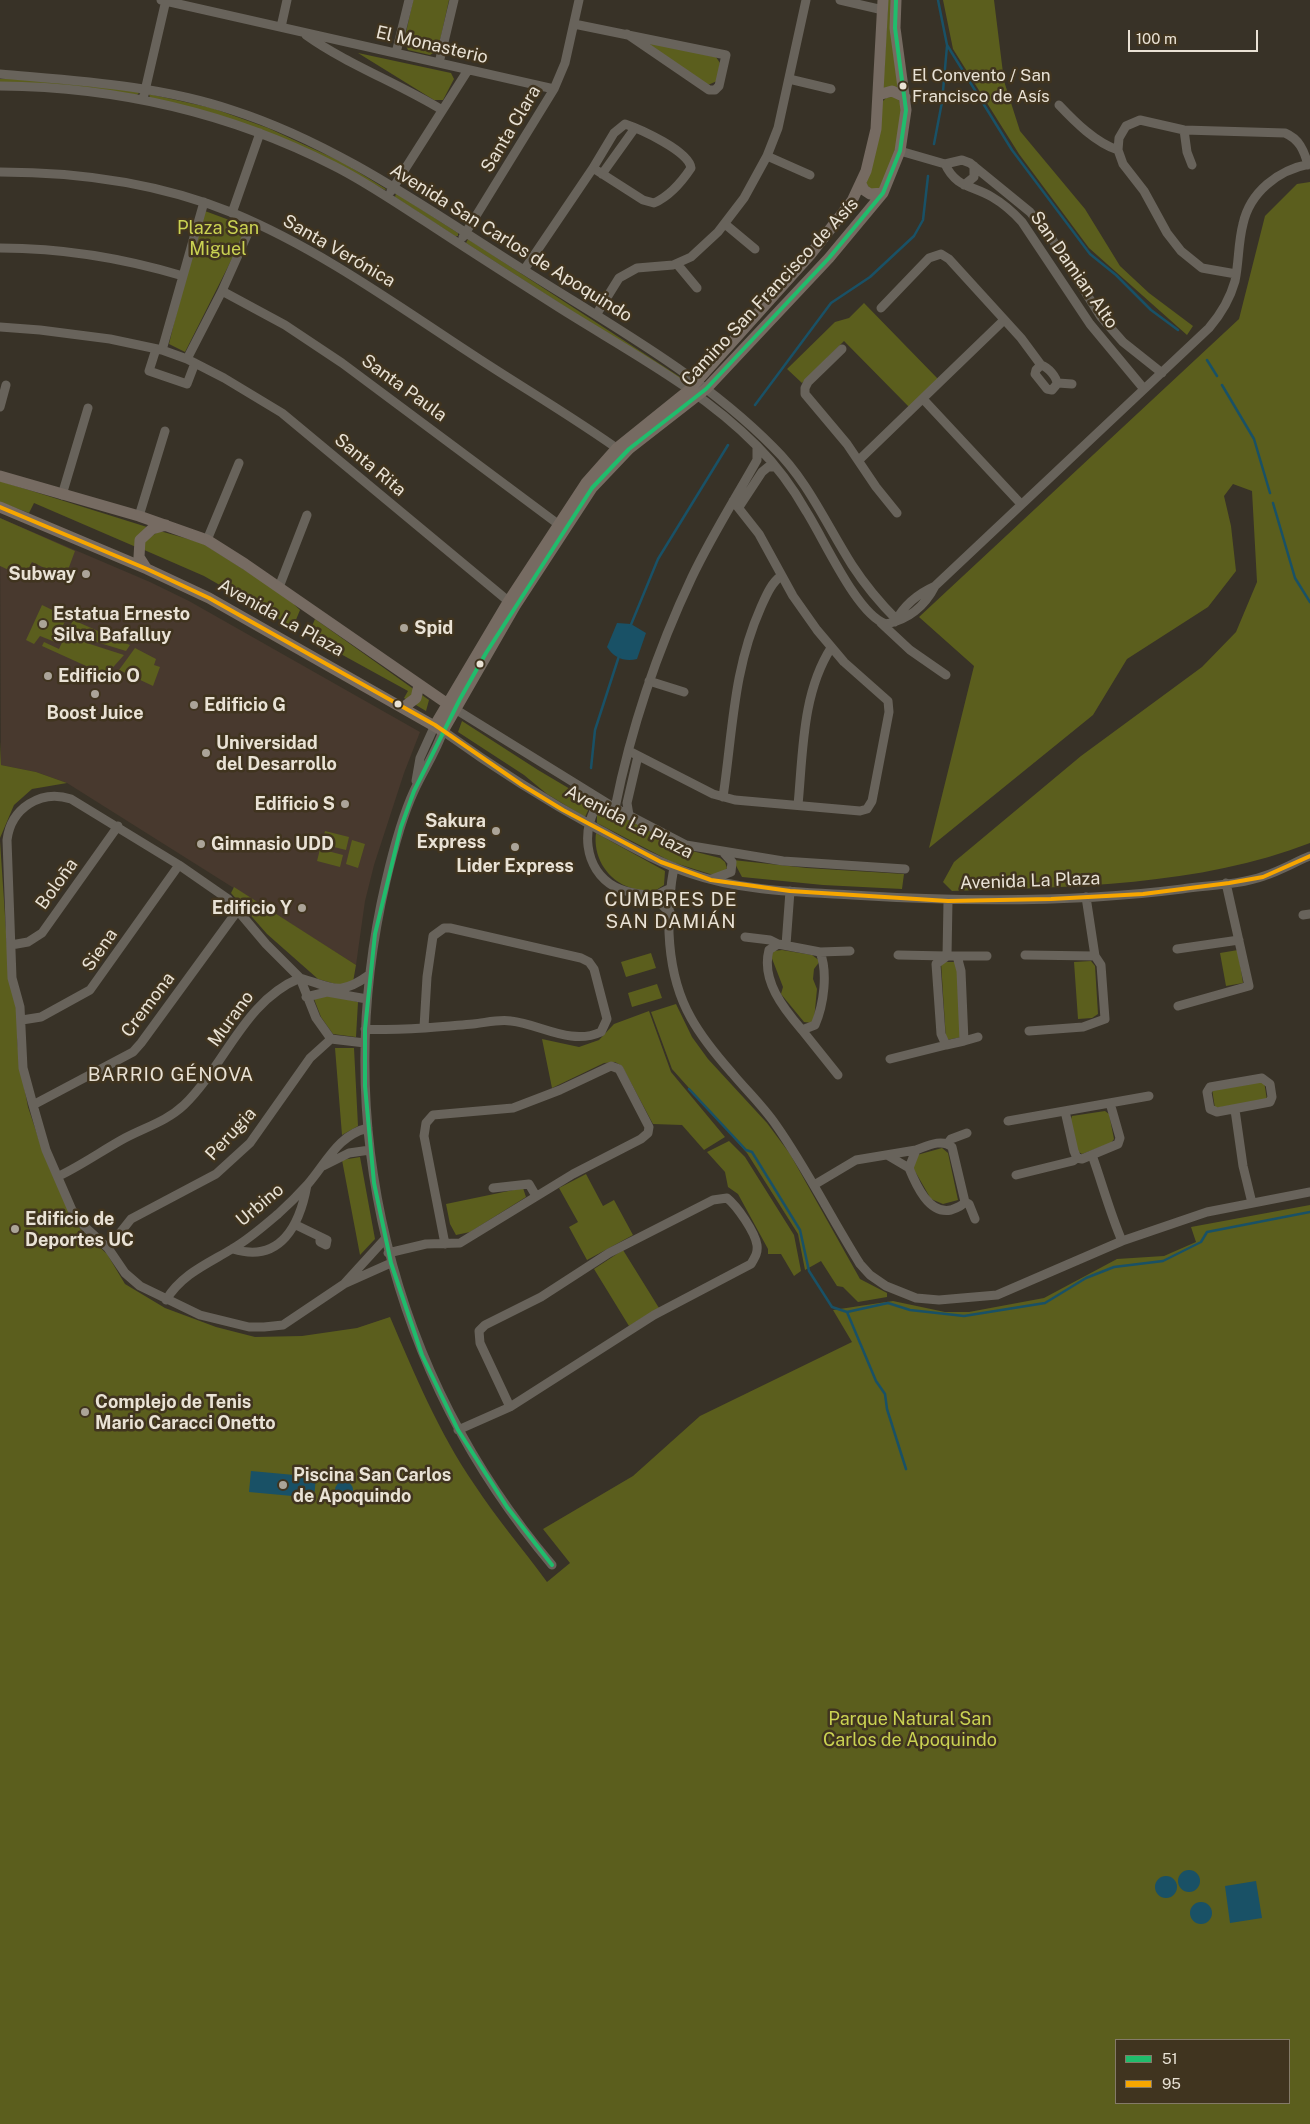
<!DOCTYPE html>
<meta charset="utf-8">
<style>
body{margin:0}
#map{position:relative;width:1310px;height:2124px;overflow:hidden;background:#383227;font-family:"Public Sans",sans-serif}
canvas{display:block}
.legend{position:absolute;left:1115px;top:2039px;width:175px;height:65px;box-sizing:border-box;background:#40341f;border:1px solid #847a68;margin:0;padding:6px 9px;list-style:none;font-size:15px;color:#e9e2d5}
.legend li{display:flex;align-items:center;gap:10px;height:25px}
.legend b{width:25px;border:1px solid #847a68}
.scale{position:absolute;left:1128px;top:30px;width:130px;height:22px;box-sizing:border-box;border:2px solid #e9e2d5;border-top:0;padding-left:6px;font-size:15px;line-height:18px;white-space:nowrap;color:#e9e2d5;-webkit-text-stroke:4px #40341f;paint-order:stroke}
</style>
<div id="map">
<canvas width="1310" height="2124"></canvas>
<ul class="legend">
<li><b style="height:6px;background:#20bc6c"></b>51</li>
<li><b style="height:6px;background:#f7a600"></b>95</li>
</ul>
<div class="scale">100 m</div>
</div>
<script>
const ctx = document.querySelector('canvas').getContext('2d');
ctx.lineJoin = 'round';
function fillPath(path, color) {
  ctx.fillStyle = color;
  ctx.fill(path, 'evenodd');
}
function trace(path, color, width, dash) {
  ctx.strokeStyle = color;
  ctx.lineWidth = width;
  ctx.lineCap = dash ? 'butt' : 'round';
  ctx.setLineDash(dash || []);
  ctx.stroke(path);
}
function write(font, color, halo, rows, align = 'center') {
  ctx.font = font + ' "Public Sans",sans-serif';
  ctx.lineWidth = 5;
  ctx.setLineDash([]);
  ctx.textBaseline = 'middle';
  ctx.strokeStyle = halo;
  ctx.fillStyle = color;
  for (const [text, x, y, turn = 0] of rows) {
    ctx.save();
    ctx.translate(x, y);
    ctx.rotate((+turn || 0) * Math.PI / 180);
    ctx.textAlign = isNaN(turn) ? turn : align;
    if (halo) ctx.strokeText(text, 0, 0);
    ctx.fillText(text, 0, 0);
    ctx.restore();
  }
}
const education = new Path2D(`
 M0,518L150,582L189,601L420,732L404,773L374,865L365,901L356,965L67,783L36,772L1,765Z`);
const green = new Path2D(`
 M413,0H449L438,50L430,55L408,50L404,42Z
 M888,0H892L899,88L883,89Z
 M943,0H994L1004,81L1020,131L1085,209L1120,266L1149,293L1193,326L1187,335L1089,248L1019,154L953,49Z
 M651,43L716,57L720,63L717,81L708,85L649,47Z
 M358,53L451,73L454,79L443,100H434Z
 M14,78L138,91L139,93L137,95L0,84V79Z
 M149,94L212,108L268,128L342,162L386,189L385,190C306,146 238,117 150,98Z
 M896,96C913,115 888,168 880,189L872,192L866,183L882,102L886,98Z
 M1310,182V843C1200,886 1070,887 952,891L943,882L954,862L1081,756L1202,667L1236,632L1257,582L1252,491L1233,484L1224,496L1231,526L1236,571L1208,607L1127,659L1093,715L929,848L974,666L919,617L1239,319L1265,216L1297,184Z
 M396,193L458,233V236H455L395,197Z
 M205,211L248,227L185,352L169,344L185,277Z
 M468,239L683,379L682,382L466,243Z
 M864,303L938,379L910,408L844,341L802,383L787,369L835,322L849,318Z
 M0,481L147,527L136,547L34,503L29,513L0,502Z
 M0,518L75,551L65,578L32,562L24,577L0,566Z
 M160,531L202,543L284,595L300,610L293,627L204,576L142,549L143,541Z
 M42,605L67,617L55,642L40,636L34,644L26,640Z
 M315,619L429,700L426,711L404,698L408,691L308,636Z
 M73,620L130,645L126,651L67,633Z
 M65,636L124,655L106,675L42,646L44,642L59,649Z
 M135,648L156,659L154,665L160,667L153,686L119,670Z
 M462,721L538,770L592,802L585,817L547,794L524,775L458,732Z
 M0,741L1,765L36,772L67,783L32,789L14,805L0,838Z
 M602,809H609L684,849L720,858L725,862L727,868L723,873L716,876L672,862L597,823V812Z
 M325,831L349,837L346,850L322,844Z
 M596,833L665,871L664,885L653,892C645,890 634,890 626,886C605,877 593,855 596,833Z
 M352,840L365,844L358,868L346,864Z
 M0,841L7,946L20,1021L17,1039L20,1066L28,1107L44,1155L56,1178L71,1217L82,1231L107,1254L125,1284L165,1308L216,1327L255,1337L302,1336L357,1328L390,1317C414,1373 439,1433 474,1484C496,1518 523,1549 547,1582L570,1563L543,1529L633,1476L700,1416L852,1342L833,1310L893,1301L945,1312H969L1044,1298L1117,1259L1164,1256L1196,1242L1191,1227L1310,1205V2124H0ZM1116,2040H1289V2103H1116Z
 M320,849L343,855L340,867L317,861Z
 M733,860L807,868L904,874L902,889L823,885L742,877Z
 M234,887L356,965L353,982L339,985L318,979L267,934L231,893Z
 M782,950L812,955L820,961L814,969L813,979L817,989L814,1020L812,1023L804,1022L781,994L783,987L771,956L774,951Z
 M1238,950L1243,983L1226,986L1220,953Z
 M651,953L656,968L626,977L621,962Z
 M1091,961L1095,966L1098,1014L1092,1018L1078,1019L1074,962Z
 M941,962H957L962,1037L946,1040Z
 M657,984L662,998L632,1007L628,993Z
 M329,995L358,1002L356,1037L333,1034L321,1017L314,999Z
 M676,1004L692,1037L708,1059L767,1123L790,1154L860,1279L887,1293V1297L858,1302L843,1287L837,1286L821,1261L805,1270L798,1234L747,1153L672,1069L651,1012Z
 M649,1011L671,1072L725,1137L704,1150L682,1125L653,1124L622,1066L615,1062L604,1063L552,1088L542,1039L579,1047L599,1040L614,1024Z
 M335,1048H354L358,1126L342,1135Z
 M1264,1081L1267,1100L1215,1108L1212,1089Z
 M1105,1111L1109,1114L1114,1139L1111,1143L1082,1154L1077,1151L1070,1122L1072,1116Z
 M729,1141L745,1157L794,1235L801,1271L794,1276L781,1254H768V1249L738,1194L728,1187L725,1172L707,1152Z
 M942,1148L948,1153L958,1200L943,1204L931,1199L912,1166L917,1155Z
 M360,1157L375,1239L360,1255L342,1160Z
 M586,1174L603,1206L614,1200L633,1235L587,1260L569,1227L578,1222L559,1188Z
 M523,1188L526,1197L470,1232L456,1235L450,1224L446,1204Z
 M623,1250L659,1308L629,1326L594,1269Z`);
const water = new Path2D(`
 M617,623L631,624L646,633L637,659C625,662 614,658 607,647Z
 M251,1471L316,1477L314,1498L249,1492Z
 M335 1490a9 9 0 1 1 18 0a9 9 0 1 1-18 0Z
 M1178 1881a11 11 0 1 1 22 0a11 11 0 1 1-22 0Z
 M1155 1887a11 11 0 1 1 22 0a11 11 0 1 1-22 0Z
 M1256,1881L1262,1918L1230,1923L1225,1886Z
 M1190 1913a11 11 0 1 1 22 0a11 11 0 1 1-22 0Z`);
const stream = new Path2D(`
 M938,0L947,45L1012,150L1090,254L1116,275L1151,310L1178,330
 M934,144L942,102L947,46
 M1207,360L1217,376
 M1222,385L1254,439L1270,493
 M755,405L831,303L870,277L914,236L923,220L928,176
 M1273,503L1295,578L1310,602
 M630,627L658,559L728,445
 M591,768L595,730L619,656
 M689,1089L746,1150L752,1152L800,1230L809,1271L832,1307L847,1312L888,1303L910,1310L964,1316L1045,1303L1086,1278L1114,1267L1163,1261L1201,1242L1207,1232L1310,1212
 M847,1312L876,1381L885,1394L887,1409L906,1469`);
const minor = new Path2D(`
 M161,0L554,89
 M840,0L883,10
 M574,24L726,55L719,86L715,90H709L627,34
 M281,27L287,0
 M306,35C348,65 398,83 442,110
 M396,53L409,0
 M439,63L454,0
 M0,74C78,81 157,85 232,110C338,144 430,211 524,270C609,324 702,375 773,447C808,481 826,524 852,565C865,585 880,603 897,620
 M789,79L831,89
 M0,86C116,87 230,113 334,166C366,182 396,203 426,222C470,251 514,279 558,307C626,350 701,389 757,446C776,465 793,488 806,511C823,537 857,615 886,624C908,620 925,606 935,586L1209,328C1221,314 1230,299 1235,281C1239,262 1238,243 1243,224C1250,192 1278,170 1310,164
 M144,95L166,0
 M1059,105C1075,122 1096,143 1118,150
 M1184,130L1187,152L1192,165
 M900,151L945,164L962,160L970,163L1030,212L1052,239L1101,317L1123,342L1162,373
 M767,156L810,175
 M945,164C956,188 972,185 992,197C1004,204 1013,212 1022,222L1090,324L1144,389
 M0,172C79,172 159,183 233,213C317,248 391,301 467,351C518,385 572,416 622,452
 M602,174L635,128
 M964,185L974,177V166
 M391,191L468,70
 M232,213L260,133
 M725,224L755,249
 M463,237L554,89L565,63L579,0
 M0,248C63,248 123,258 183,276
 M677,264L697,288
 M524,270L593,168L614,133L625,124C640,129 689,151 691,168C681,183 670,196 654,203L643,200L593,168
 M1236,274L1202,268L1181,251L1167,233L1144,191L1123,164L1118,150L1119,138L1126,126L1140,120L1184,130L1285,133C1299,139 1304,150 1308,165
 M222,291L285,325L342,363L558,524
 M881,308L929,258L941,254L949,259L1021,338L1041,365C1048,367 1057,377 1057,384L1052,390L1047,389L1035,374L1036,370L1041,365
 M596,315L619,278L637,268L673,265L691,257L718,232L744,198L767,156L778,128L806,0
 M0,327L40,330L110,339L162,350L187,359L224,378L282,413L513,605
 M156,349L149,371L187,384L195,363
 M842,349L808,382L805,388V394L847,444L876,487L897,513
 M162,350L204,202
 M187,359L222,291L253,222
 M1058,383L1072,384
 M923,399L1021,504
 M0,407L6,385
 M859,460L1004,320
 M62,495L88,408
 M739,507L762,472L768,467H775
 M139,516L165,431
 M207,540L239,463
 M279,587L307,515
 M895,622C904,605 917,594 935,586
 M881,623L910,650L946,675
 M649,681L684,692
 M455,709L615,808L686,845L783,861L905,869
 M629,751L713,794L735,800L860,811L867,809L872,801L889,712L888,701L844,662L817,630L793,596L759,534L733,501
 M416,781L420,758L435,725
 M723,797C733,730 733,670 761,607C766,596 771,583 781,576
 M601,800C580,826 583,869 615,887C628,894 641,893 652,897C658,900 664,908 670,912
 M798,805C803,753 802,693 831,648
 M615,808C631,728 657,651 692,577C711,537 735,499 757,460V447
 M629,815L627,803L638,756
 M674,867C665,916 666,974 691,1018C702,1038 717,1056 732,1073C746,1090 763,1106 776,1125C807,1169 831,1218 860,1264L870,1275L886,1286L916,1298L939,1300L997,1295L1122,1241L1207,1212L1310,1192
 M712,879L731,872L732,862L724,853
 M652,897L671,888
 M1303,915L1310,914
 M745,937L770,940L778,944
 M778,944L820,952C828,972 824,1004 815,1025L802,1030C783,1008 761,980 769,950Z
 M11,945L28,942L42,933L118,826
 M786,945L790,891
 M1177,949L1239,940
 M820,952L850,951
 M898,955L947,956L948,901
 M1025,955L1095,956
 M957,956L961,971L964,1041L946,1045L941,1034L936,964L947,956H987
 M306,997L327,992L367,999
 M1178,1006L1249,986L1226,883
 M22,1020L41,1017L90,990L179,865
 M365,1029C401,1031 437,1027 473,1024C485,1023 498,1019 511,1021C540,1024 571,1046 601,1032L607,1019L594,969L589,962L581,958L450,928H444L433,936L427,977L424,1027
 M802,1030L838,1075
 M1029,1031L1083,1027L1105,1019L1101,965L1095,956L1086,897
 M331,1039L316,1018L300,978L266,944L228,899L179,865L71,799C41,789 11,808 7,840L12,978L20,1007L23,1068L33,1105L46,1150L72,1210L84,1226L108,1248L125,1273L140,1286L200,1315L249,1327H264L283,1325L344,1284L391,1263
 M964,1041L978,1037
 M890,1059L946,1045
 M1262,1078L1270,1084L1272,1097L1270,1102L1217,1112L1210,1109L1207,1092L1210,1087Z
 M33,1105L133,1052L141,1043L238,910
 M1235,1110L1243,1166L1252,1203
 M1065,1111L1074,1151L1077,1158L1082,1159L1118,1144L1120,1138L1110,1103
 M1008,1121L1149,1096
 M948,1143L951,1139L967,1133
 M887,1155L909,1168
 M1092,1155C1102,1183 1110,1213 1122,1241
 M323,1166L349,1153L370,1150
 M1016,1175L1073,1161L1077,1158
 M59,1176C82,1165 103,1150 125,1138C146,1127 167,1121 184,1105C226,1064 244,1001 300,978C332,987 339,997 369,975
 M814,1185L856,1160L916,1150
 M493,1188L529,1184L536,1196
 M965,1202C962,1206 957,1208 951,1210C929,1215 916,1185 909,1168L916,1150C927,1146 942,1138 952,1147L965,1202L969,1204L975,1219
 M296,1225L327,1240L326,1245L320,1242V1239
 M108,1248L131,1219L216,1174L250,1143L310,1058L331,1039L365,1043
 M233,1249C281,1264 300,1224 307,1185
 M388,1253L426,1244L460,1243L573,1174L641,1139L648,1133L649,1127L619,1069L611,1066L560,1090L513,1108L433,1115L426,1123L424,1136L445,1244
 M344,1284L385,1239
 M166,1300C182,1274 207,1264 232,1249C248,1240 264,1226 278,1214C288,1205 299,1194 308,1184C327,1162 338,1135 368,1128
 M458,1430L510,1407L654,1315L751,1264C755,1257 758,1253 757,1245C755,1232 737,1206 727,1198L713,1200L609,1253L541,1297L485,1325L479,1331L480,1343L510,1407
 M552,1565C390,1373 329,1125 386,881C393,851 401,819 414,791C423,771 436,752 443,731C493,767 545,800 598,829C628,845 657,862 689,873C740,891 799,892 852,895C962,902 1073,903 1182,889C1209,885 1239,885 1264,876C1280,871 1295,862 1310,856`);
const major = new Path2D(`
 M878,95L892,91L905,97
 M861,184L864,190L870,194L883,193
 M0,476L139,516L207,540L245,564L452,707
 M0,507L147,569L209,598L443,731L515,606L592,488L629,449L706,389L829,258L883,193L900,151L906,110L895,28L896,0
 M146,568L139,557L140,540L152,529L166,525
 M404,707L416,698L419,685
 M435,725L508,602L586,483L617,448L689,390L810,255L852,201L866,171L876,129L883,0`);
const bus1 = new Path2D(`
 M552,1565L507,1507L458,1430L422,1355L391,1263L374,1183L365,1086V1029L375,934L401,827L414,791L460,699L486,653L592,488L629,449L706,389L829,258L883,193L900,151L906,110L895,28L896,0`);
const bus2 = new Path2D(`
 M0,507L147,569L209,598L435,725L522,785L563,810L661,862L711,880L790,891L948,901L1051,899L1143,894L1229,883L1263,877L1310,856`);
const markers = [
 [903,86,4.5,"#e9e2d5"],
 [86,574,5,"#aba498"],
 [43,624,5,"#aba498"],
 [404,628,5,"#aba498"],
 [480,664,4.5,"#e9e2d5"],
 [48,676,5,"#aba498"],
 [95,694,5,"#aba498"],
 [398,704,4.5,"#e9e2d5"],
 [194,705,5,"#aba498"],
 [206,753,5,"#aba498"],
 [345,804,5,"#aba498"],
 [496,831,5,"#aba498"],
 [201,844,5,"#aba498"],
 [515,847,5,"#aba498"],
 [302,908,5,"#aba498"],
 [15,1229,5,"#aba498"],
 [85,1412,5,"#aba498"],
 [283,1485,5,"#aba498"]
];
const busNames = [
 ["El Convento / San",912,76],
 ["Francisco de Asís",912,97]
];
const streetNames = [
 ["El Monasterio",432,45,13],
 ["Santa Clara",511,129,-59],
 ["Avenida San Carlos de Apoquindo",511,243,32],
 ["Santa Verónica",339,251,30],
 ["San Damian Alto",1074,270,55],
 ["Camino San Francisco de Asís",770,292,-47],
 ["Santa Paula",404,388,36],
 ["Santa Rita",370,465,40],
 ["Avenida La Plaza",281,618,29],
 ["Avenida La Plaza",629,822,27],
 ["Avenida La Plaza",1030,881,-2],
 ["Boloña",57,884,-54],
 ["Siena",100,950,-55],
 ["Cremona",148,1005,-53],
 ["Murano",231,1019,-54],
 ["Perugia",231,1134,-47],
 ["Urbino",260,1205,-40]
];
const parkNames = [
 ["Plaza San",218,228],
 ["Miguel",218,249],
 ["Parque Natural San",910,1719],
 ["Carlos de Apoquindo",910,1740]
];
const poiNames = [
 ["Subway",76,574,"right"],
 ["Estatua Ernesto",53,614],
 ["Silva Bafalluy",53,635],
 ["Spid",414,628],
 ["Edificio O",58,676],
 ["Edificio G",204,705],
 ["Boost Juice",95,713,"center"],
 ["Universidad",216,743],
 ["del Desarrollo",216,764],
 ["Edificio S",335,804,"right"],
 ["Sakura",486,821,"right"],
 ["Express",486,842,"right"],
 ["Gimnasio UDD",211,844],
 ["Lider Express",515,866,"center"],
 ["Edificio Y",292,908,"right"],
 ["Edificio de",25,1219],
 ["Deportes UC",25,1240],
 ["Complejo de Tenis",95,1402],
 ["Mario Caracci Onetto",95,1423],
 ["Piscina San Carlos",293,1475],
 ["de Apoquindo",293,1496]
];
const neighbourhoodNames = [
 ["CUMBRES DE",671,900],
 ["SAN DAMIÁN",671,922],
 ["BARRIO GÉNOVA",171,1075]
];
fillPath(education, '#48392e');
fillPath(green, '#5b5e1d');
fillPath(water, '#195166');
trace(stream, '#195166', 2.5);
trace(minor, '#68635b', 9);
trace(major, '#766b62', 11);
trace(bus1, '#20bc6c', 4);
trace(bus2, '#f7a600', 4);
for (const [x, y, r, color] of markers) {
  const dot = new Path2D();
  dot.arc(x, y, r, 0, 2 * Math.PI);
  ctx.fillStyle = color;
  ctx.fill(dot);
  trace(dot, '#40341f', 2);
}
write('17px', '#e9e2d5', '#40341f', busNames, 'left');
write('18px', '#e9e2d5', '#40341f', streetNames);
write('18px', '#cad252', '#40341f', parkNames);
write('bold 18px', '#e9e2d5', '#40341f', poiNames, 'left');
ctx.letterSpacing = '1px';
write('19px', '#e9e2d5', '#40341f', neighbourhoodNames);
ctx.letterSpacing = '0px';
</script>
